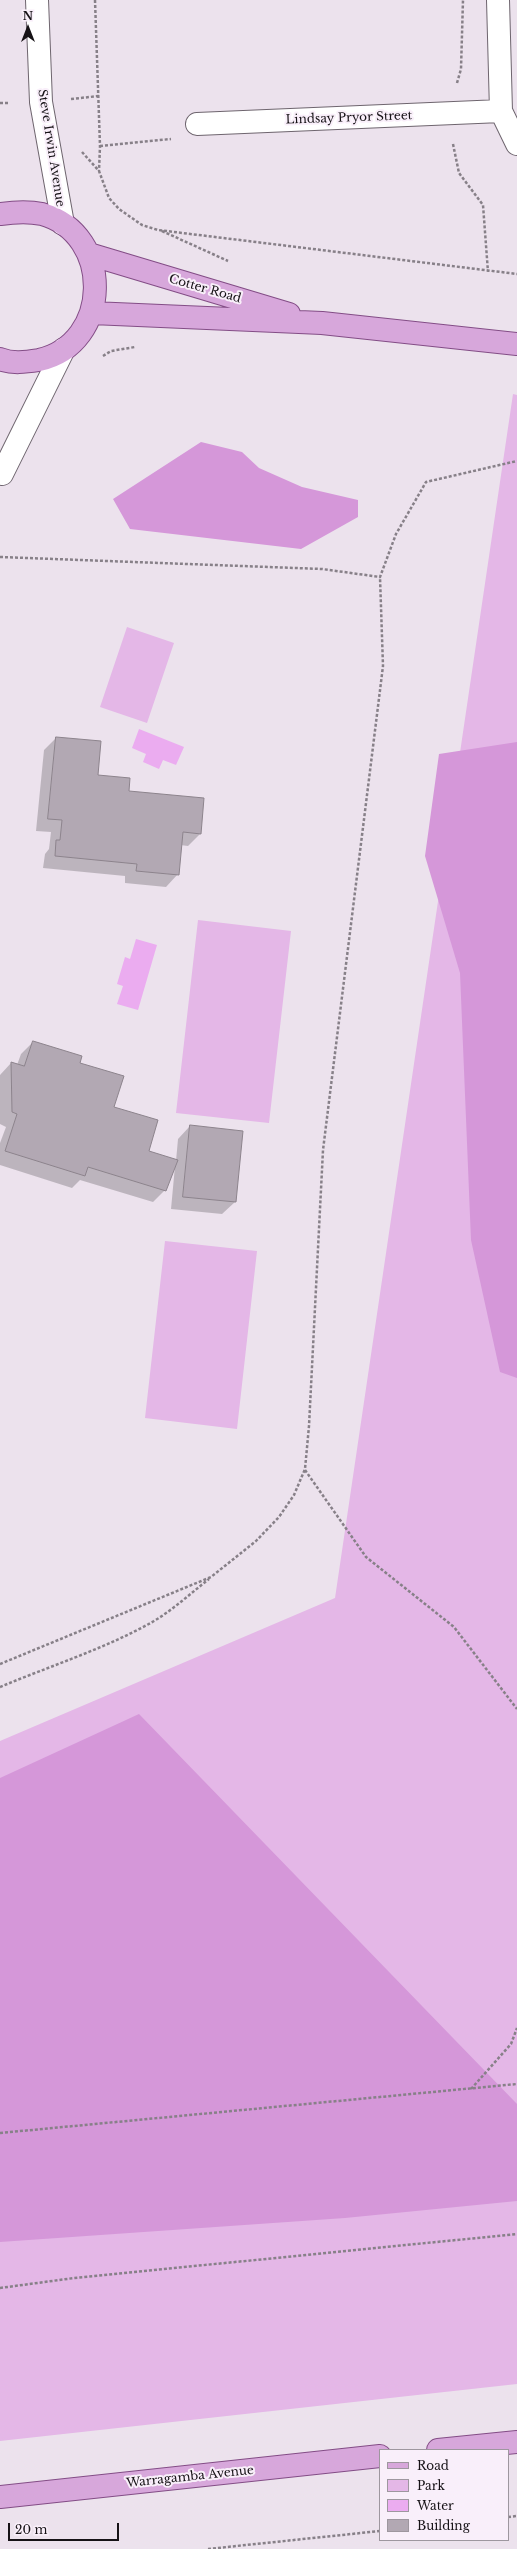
<!DOCTYPE html>
<style>
body{margin:0}
#map{position:relative;width:517px;height:2549px;overflow:hidden;background:#ece2ed;font-family:"Libre Baskerville",serif}
canvas{display:block}
.legend{position:absolute;left:379px;top:2449px;width:130px;height:92px;box-sizing:border-box;background:#f9effa;border:1px solid #9e979f;margin:0;padding:5px 7px;list-style:none;font-size:12px;color:#161216}
.legend li{display:flex;align-items:center;gap:8px;height:20px}
.legend b{width:20px;border:1px solid #9e979f}
.north{position:absolute;left:8px;top:8px;width:40px;height:40px;-webkit-text-stroke:3px #f9effa;paint-order:stroke;rotate:0deg;font-size:11px;font-weight:700;line-height:16px;text-align:center;color:#161216}
.north::after{content:'';display:block;margin:auto;width:14px;height:18px;background:#161216;clip-path:polygon(50% 0,100% 100%,50% 72%,0 100%)}
.scale{position:absolute;left:8px;top:2523px;width:111px;height:18px;box-sizing:border-box;border:2px solid #161216;border-top:0;padding-left:5px;font-size:12px;line-height:14px;white-space:nowrap;color:#161216;-webkit-text-stroke:3px #f9effa;paint-order:stroke}
</style>
<div id="map">
<canvas width="517" height="2549"></canvas>
<ul class="legend">
<li><b style="height:5px;background:#d7a7db"></b>Road</li>
<li><b style="height:11px;background:#e4b7e7"></b>Park</li>
<li><b style="height:11px;background:#ebacf0"></b>Water</li>
<li><b style="height:11px;background:#b2a8b3"></b>Building</li>
</ul>
<div class="north">N</div>
<div class="scale">20 m</div>
</div>
<script>
const ctx = document.querySelector('canvas').getContext('2d');
ctx.lineJoin = 'round';
function fillPath(path, color) {
  ctx.fillStyle = color;
  ctx.fill(path, 'evenodd');
}
function trace(path, color, width, dash) {
  ctx.strokeStyle = color;
  ctx.lineWidth = width;
  ctx.lineCap = dash ? 'butt' : 'round';
  ctx.setLineDash(dash || []);
  ctx.stroke(path);
}
function write(font, color, halo, rows, align = 'center') {
  ctx.font = font + ' "Libre Baskerville",serif';
  ctx.lineWidth = 4;
  ctx.setLineDash([]);
  ctx.textBaseline = 'middle';
  ctx.strokeStyle = halo;
  ctx.fillStyle = color;
  for (const [text, x, y, turn = 0] of rows) {
    ctx.save();
    ctx.translate(x, y);
    ctx.rotate((+turn || 0) * Math.PI / 180);
    ctx.textAlign = isNaN(turn) ? turn : align;
    if (halo) ctx.strokeText(text, 0, 0);
    ctx.fillText(text, 0, 0);
    ctx.restore();
  }
}
const green = new Path2D(`
 M513,394L517,395V2384L0,2441V1741L335,1598Z
 M127,627L174,643L147,723L100,707Z
 M198,920L291,931L269,1123L176,1113Z
 M165,1241L257,1251L237,1429L145,1418Z`);
const forest = new Path2D(`
 M201,442L242,452L259,468L302,487L358,500V517L301,549L130,529L113,499Z
 M517,742V1378L500,1372L471,1240L460,973L425,856L439,754Z
 M139,1714L517,2104V2201L345,2218L0,2242V1778Z`);
const water = new Path2D(`
 M139,729L184,747L176,765L163,760L159,769L143,762L146,754L132,748Z
 M136,939L157,945L138,1010L117,1004L123,986L117,984L125,957L130,959Z`);
const shadow = new Path2D(`
 M56,738L96,776L200,834L188,846L180,845L178,874L166,887L125,883V876L43,868L45,854L49,849L51,832L36,831L44,750Z
 M33,1042L79,1064L148,1152L176,1161L178,1139L190,1126L235,1202L222,1214L171,1209L175,1166L165,1190L153,1202L80,1180L72,1188L0,1165V1143L6,1127L0,1124V1075L11,1063L17,1065L21,1054Z`);
const building = new Path2D(`
 M56,737L101,741L98,775L130,778L129,791L204,798L201,834L183,832L179,875L136,871L137,864L55,856L56,840H60L62,820L48,819Z
 M33,1041L82,1056L80,1063L124,1076L114,1107L158,1120L149,1151L178,1160L166,1191L88,1167L85,1176L5,1151L17,1114L12,1112L11,1062L24,1066Z
 M190,1125L243,1131L236,1202L183,1197Z`);
const path = new Path2D(`
 M95,0L100,146L99,171
 M457,83L461,69L463,0
 M71,99L99,96
 M0,103H10
 M453,144L459,173L483,205L488,272
 M100,146L171,139
 M82,152L99,171L109,198L119,209L142,225L158,230L517,274
 M162,231L228,261
 M103,356L111,351L135,347
 M0,557L322,569L380,577L396,534L426,482L517,461
 M305,1470L366,1557L454,1627L517,1709
 M0,1664L211,1577L256,1541L279,1517L294,1495L305,1469L309,1426L323,1150L383,666L380,577
 M0,1687C50,1666 107,1648 154,1621C174,1609 191,1593 209,1579
 M471,2089L511,2044L517,2028
 M0,2133L517,2084
 M0,2288L74,2278L517,2234
 M508,2517L517,2516
 M208,2549L380,2531`);
const minor = new Path2D(`
 M37,0L41,102L63,224
 M498,0L501,111L517,144
 M197,124L501,111
 M2,474L64,349`);
const major = new Path2D(`
 M0,214C14,212 28,211 42,214C114,234 112,344 39,360C26,362 12,364 0,359
 M89,254L289,314
 M92,313L322,323L517,344
 M438,2450L517,2442
 M0,2497L380,2456`);
const streetNames = [
 ["Lindsay Pryor Street",349,118,-2],
 ["Steve Irwin Avenue",51,148,81],
 ["Cotter Road",205,289,16],
 ["Warragamba Avenue",190,2477,-6]
];
fillPath(green, '#e4b7e7');
fillPath(forest, '#d597d9');
fillPath(water, '#ebacf0');
fillPath(shadow, '#0003');
fillPath(building, '#b2a8b3');
trace(building, '#8c838c', 1);
trace(minor, '#6e656e', 24);
trace(major, '#834d86', 24);
trace(path, '#878088', 2.5, [3, 2]);
trace(minor, '#fff', 22);
trace(major, '#d7a7db', 22);
write('12px', '#161216', '#f9effa', streetNames);
</script>
